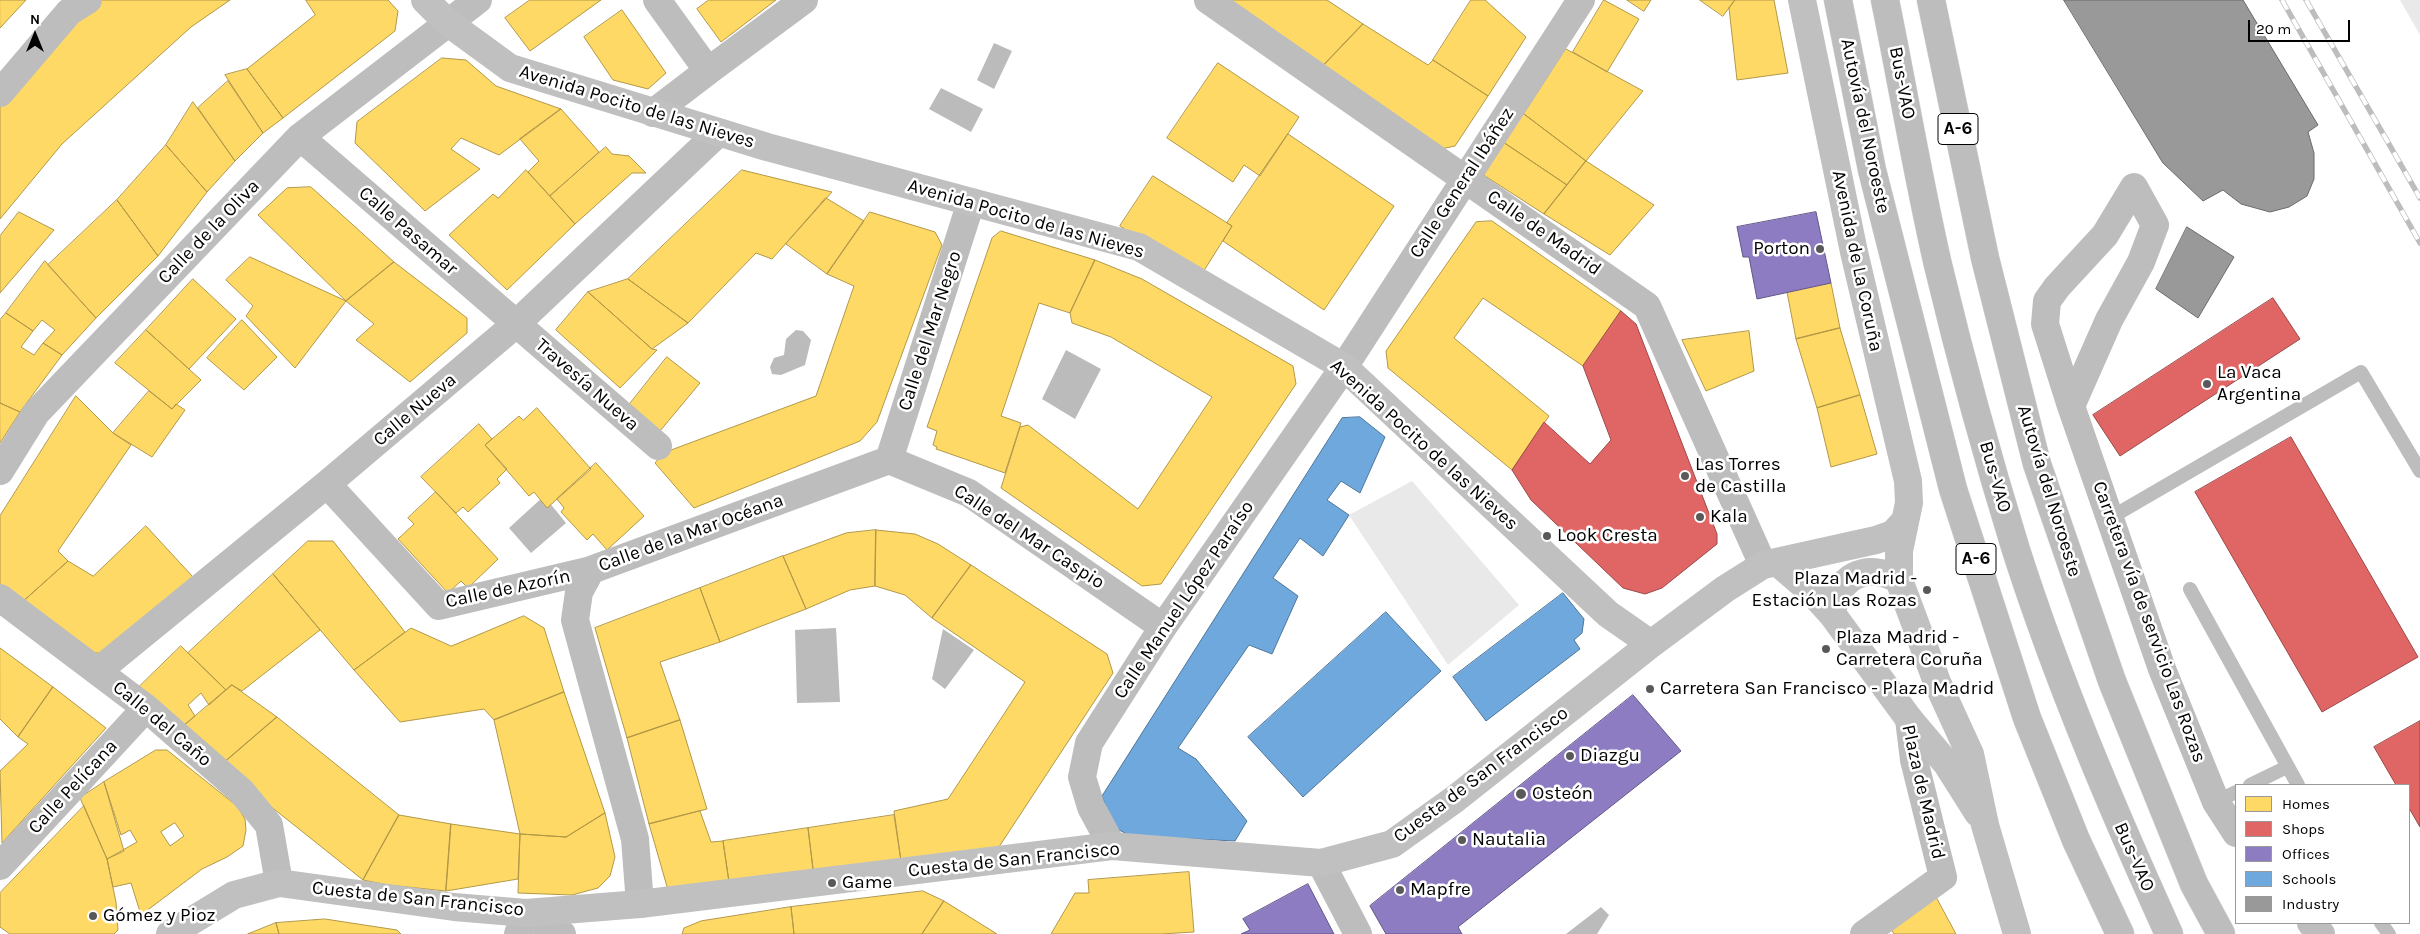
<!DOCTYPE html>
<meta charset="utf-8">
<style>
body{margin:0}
#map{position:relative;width:2420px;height:934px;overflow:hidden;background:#fff;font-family:Karla,sans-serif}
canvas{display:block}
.legend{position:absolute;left:2235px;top:784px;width:175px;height:140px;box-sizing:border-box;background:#fff;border:1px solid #999;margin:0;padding:6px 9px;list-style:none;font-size:15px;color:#000}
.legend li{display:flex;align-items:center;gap:10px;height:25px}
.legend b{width:25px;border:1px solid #999}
.north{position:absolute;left:10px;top:10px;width:50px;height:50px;-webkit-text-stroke:4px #fff;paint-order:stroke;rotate:0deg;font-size:14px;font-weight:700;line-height:20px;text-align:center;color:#000}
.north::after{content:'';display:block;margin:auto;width:18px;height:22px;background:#000;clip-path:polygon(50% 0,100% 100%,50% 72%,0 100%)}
.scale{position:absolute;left:2248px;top:20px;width:102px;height:22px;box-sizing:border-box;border:2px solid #000;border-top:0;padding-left:6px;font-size:15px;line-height:18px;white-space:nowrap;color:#000;-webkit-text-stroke:4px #fff;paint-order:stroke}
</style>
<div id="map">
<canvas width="2420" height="934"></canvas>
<ul class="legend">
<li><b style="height:14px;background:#ffd966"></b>Homes</li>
<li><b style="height:14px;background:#e06666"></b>Shops</li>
<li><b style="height:14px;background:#8e7cc3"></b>Offices</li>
<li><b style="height:14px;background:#6fa8dc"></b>Schools</li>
<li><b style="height:14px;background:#999"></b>Industry</li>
</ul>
<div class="north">N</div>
<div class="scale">20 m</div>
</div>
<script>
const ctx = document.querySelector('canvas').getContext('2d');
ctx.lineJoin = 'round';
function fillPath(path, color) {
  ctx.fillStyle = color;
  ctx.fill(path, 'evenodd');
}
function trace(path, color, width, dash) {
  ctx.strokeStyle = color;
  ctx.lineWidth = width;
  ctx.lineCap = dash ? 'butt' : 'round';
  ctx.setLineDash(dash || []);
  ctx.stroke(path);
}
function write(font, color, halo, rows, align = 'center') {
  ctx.font = font + ' Karla,sans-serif';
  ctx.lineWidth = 5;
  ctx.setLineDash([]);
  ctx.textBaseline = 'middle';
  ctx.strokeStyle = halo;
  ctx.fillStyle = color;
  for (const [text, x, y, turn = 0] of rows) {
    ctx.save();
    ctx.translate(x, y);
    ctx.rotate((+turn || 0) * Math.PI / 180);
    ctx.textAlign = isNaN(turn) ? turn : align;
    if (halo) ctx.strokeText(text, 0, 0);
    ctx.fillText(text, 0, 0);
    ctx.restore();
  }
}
const green = new Path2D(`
 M2400,0H2420V35Z
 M1412,481L1519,605L1448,665L1349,515Z`);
const water = new Path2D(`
 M994,43L1012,51L994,89L977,80Z
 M941,88L983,109L971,132L929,109Z
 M796,330L803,331L811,340L805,365L781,375L772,374L770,367L774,358L784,355L786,339Z
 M1066,350L1101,369L1075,419L1042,399Z
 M544,496L566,523L531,553L509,528Z
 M836,628L840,702L797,703L795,630Z
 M943,629L974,650L945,689L932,679Z
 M1601,907L1609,915L1597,934H1566Z`);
const homes = new Path2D(`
 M0,0H26L0,28Z
 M99,0H230L191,27L62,144L0,219V101Z
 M306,0H388L398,11L395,31L283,118L247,69L315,15Z
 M530,0H601L530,51L505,18Z
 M709,0H776L721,42L697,9Z
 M1219,0H1327L1363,24L1320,69Z
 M1471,0H1485L1526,37L1488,96L1433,60Z
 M1604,0L1639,19L1607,72L1573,52Z
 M1627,0H1651L1644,11Z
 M1700,0H1735L1723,16Z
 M1735,0H1774L1788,73L1737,80L1729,8Z
 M622,10L666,73L648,89L613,80L584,37Z
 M1363,24L1428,65L1433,60L1488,96L1455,146L1436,150L1320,69Z
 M1566,49L1643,91L1586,161L1524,114Z
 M442,58L466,60L496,86L561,109L499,155L461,138L451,149L480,169L425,211L355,143L357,122Z
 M1218,63L1299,117L1260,176L1244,165L1233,182L1167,138Z
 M247,69L283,118L263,133L225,75Z
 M228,81L263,133L235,161L198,108Z
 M193,102L235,161L207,192L166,145Z
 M561,109L599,152L550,196L528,172L539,161L520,139Z
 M1524,114L1586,161L1567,185L1503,142Z
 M1288,134L1394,206L1324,310L1223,241L1232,226L1227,223Z
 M1503,142L1567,185L1544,214L1482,174Z
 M166,145L207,192L158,256L117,200Z
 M606,147L612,154L629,156L646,173H632L575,224L550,196Z
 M1586,161L1654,205L1610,255L1544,214Z
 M526,170L575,224L507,290L449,235L493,194L498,198Z
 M742,170L832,192L772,259L756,253L688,323L628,279Z
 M1153,176L1232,226L1200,277L1120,226Z
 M311,187L394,262L346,301L258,215L287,188Z
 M826,198L864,221L827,274L786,244Z
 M117,200L158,256L96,318L48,265Z
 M19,212L54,230L0,293V236Z
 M870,212L935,232L942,245L877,422L860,441L694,508L655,463L663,453L816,396L854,286L827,274Z
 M1492,221L1621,311L1583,366L1483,298L1454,338L1549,416L1512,470L1388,368L1386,351L1476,222Z
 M1001,231L1095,260L1070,313L1039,303L1001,416L1021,423L1005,473L936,449L937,447L933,445L937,431L927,427L992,238Z
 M250,257L346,301L295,368L246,316L253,306L226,280Z
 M1095,260L1142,279L1293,366L1296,384L1161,584L1142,586L1001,488L1020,427L1028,425L1138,509L1212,397L1111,337L1072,323L1070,313Z
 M45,261L96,318L62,355L43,343L55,330L42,320L33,331L6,313Z
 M394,262L467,318V333L410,382L356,340L374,324L346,301Z
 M193,279L236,319L189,369L146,330Z
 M628,279L688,323L652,349L588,292Z
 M1831,283L1840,328L1796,339L1787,292Z
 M588,292L652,349L657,350L620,388L556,330Z
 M6,313L33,331L21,347L34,355L43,343L62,355L20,412L0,403V320Z
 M242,320L277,357L244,390L207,358Z
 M1840,328L1860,395L1817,408L1796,339Z
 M146,330L201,380L172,409L115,363Z
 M1749,331L1754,371L1706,391L1682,340Z
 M667,357L700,383L660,431L629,405Z
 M149,391L172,409L176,404L185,410L152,457L113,433Z
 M1860,395L1877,454L1831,467L1817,408Z
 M76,396L113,433L131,445L58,551L68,561L20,604L0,589V516Z
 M0,403L20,412L0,443Z
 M537,408L591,469L547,508L534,492L529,496L485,445L519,416L523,420Z
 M479,424L492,439L485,445L507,469L497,479L500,483L468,512L463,507L456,513L421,477Z
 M596,463L644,516L607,550L593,534L587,540L561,512L564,508L557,499Z
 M436,492L498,559L468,588L461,581L448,593L398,539L414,524L408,518Z
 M146,526L193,577L109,653H84L20,604L68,561L93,576Z
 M876,530L875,586L850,590L806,609L783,556L846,533Z
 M876,530L915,534L938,544L971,565L932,618L905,595L875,586Z
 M308,541H333L405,632L354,670L273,574Z
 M783,556L806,609L720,642L700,588Z
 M971,565L1107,654L1113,673L995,853L902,868L894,811L948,799L1025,682L932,618Z
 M273,574L320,630L242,691L232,685L226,690L188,653Z
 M700,588L720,642L660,662L680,720L627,738L595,628Z
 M524,616L544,628L564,692L494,720L484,709L400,722L354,670L411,628L451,646Z
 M181,646L226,690L209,705L201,693L188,705L195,716L180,729L137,689Z
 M0,648L53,687L18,737L0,719Z
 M232,685L277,717L220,766L180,729Z
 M53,687L106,728L2,843L0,771L28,744L18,737Z
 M564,692L605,813L566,837L520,834L494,720Z
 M277,717L399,815L363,880L220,766Z
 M680,720L707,809L649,824L627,738Z
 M156,750H167L237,806L245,819L246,830L243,846L227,857L202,869L141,915L131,883L113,887L107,859L137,842L130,830L121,835L104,782ZM175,823L184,836L170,846L161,832Z
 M104,782L124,851L107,859L80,798Z
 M84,806L107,859L116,902L118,930L114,934H10L0,927V893Z
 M700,811L711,842L723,841L730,889L668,890L649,824Z
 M605,813L615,857L610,876L598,888L572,895L518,893L520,834L566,837Z
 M399,815L451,824L446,891L388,885L363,880Z
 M894,815L901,861L814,877L808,828Z
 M451,824L520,834L518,879L446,891Z
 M808,828L814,877L730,889L723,841Z
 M1189,872L1194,932L1161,934H1051L1075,893H1089L1088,880Z
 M923,891L944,901L922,934H794L791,907Z
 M1936,897L1956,934H1894L1890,927Z
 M944,901L997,934H922Z
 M791,907L794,934H682L684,928L701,921Z
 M325,919L397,930L401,934H279L276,923Z
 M276,923L279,934H248Z`);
const shops = new Path2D(`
 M2273,298L2300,339L2120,456L2093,415Z
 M1621,311L1636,324L1717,534V544L1662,588L1645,594L1623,588L1531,500L1512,470L1544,422L1590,464L1611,440L1583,366Z
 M2291,437L2418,657L2322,712L2195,492Z
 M2420,721V827L2409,808V785H2396L2374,747Z`);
const offices = new Path2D(`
 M1816,212L1831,283L1757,299L1749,257H1743L1737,227Z
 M1633,695L1681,751L1458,927L1462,934H1386L1370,906Z
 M1308,884L1334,934H1241L1250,930L1243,919Z`);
const schools = new Path2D(`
 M1360,417L1385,437L1360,493L1341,481L1327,500L1349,515L1323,556L1300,538L1273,578L1298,596L1272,654L1249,645L1178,748L1196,759L1247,821L1235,841L1131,836L1113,827L1102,796L1342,418Z
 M1563,593L1584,619L1582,633L1574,640L1580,649L1486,721L1453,677Z
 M1386,612L1441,671L1303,797L1248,737Z`);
const industry = new Path2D(`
 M2064,0H2243L2318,125L2308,132L2314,153V179L2307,196L2289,207L2270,212L2241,204L2223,190L2203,201L2163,163Z
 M2187,227L2234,257L2198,318L2156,289Z`);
const lane = new Path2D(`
 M2110,518L2361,372L2420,471
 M2190,589L2298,785
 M2250,785L2287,767
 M2216,802L2236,792
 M2381,923L2389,934`);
const street = new Path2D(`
 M1208,0L1647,306L1763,565
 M708,71L804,0
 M0,93L69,12L88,0
 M653,113L708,71L657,0
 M300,137L658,446
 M2134,187L2155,225L2141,262L2109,320L2071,406L2045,324L2047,301L2057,287L2105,235Z
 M2071,406L2162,669L2216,802L2236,833
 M889,460L969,493L1163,627
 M889,460L971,202
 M0,471L36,413L300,137L478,0
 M327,484L439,606L591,570
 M0,598L146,708L241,791L269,825L279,883
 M98,671L327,484L516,324L718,133
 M1112,846L1091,807L1082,777L1089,743L1163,627L1344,367L1581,0
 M1321,863L1358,934
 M0,866L146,708
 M640,904L635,839L575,620L579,592L591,570L889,460
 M2311,923L2321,934
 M518,934L526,913L562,934
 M1864,934L1943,877L1914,760L1909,719`);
const secondary = new Path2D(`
 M425,0L447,22L510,68L767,147L1139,247L1344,367L1608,614L1651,644
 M1802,0L1854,252L1908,481L1909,503L1899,551V580L1937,682L1970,754L1985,825L2017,934
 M1777,562L1813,593L1832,614L1909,719L1947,764L1978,813
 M1832,614C1837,577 1865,561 1899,580
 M170,934L234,895L279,883L454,907L526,913L640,904L1112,846L1321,863L1392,844L1455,799L1651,644L1725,589L1763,565L1876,540L1893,534L1904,522`);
const highway = new Path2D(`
 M1838,0L1872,170L1953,489L2027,718L2076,840L2120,934
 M1885,0C1903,88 1918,178 1938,265C1961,361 1987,456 2016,550C2058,681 2112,808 2169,934
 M1931,0L1985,258L2037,464L2112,681L2194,884L2221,934`);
const rail = new Path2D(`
 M2282,0L2420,243
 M2306,0L2420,198`);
const markers = [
 [1820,249,5,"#595959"],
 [2207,384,5,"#595959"],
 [1685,476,5,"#595959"],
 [1700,517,5,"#595959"],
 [1547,536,5,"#595959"],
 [1927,590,5,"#595959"],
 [1826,649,5,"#595959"],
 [1650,689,5,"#595959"],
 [1570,756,5,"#595959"],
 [1521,794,6,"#595959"],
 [1462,840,5,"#595959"],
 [832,883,5,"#595959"],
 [1400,890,5,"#595959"],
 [93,916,5,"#595959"]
];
const shields = [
 [1958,129,40],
 [1976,559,40]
];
const shieldNames = [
 ["A-6",1958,129],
 ["A-6",1976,559]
];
const streetNames = [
 ["Bus-VAO",1902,83,79],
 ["Avenida Pocito de las Nieves",637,107,17],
 ["Autovía del Noroeste",1865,126,78],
 ["Calle General Ibáñez",1462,183,-57],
 ["Avenida Pocito de las Nieves",1026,219,16],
 ["Calle Pasamar",408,231,41],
 ["Calle de la Oliva",209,232,-46],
 ["Calle de Madrid",1544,233,35],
 ["Avenida de La Coruña",1857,261,78],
 ["Calle del Mar Negro",930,331,-72],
 ["Travesía Nueva",587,385,41],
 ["Calle Nueva",415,410,-40],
 ["Avenida Pocito de las Nieves",1424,445,42],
 ["Bus-VAO",1995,477,74],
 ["Autovía del Noroeste",2049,491,73],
 ["Calle de la Mar Océana",691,533,-20],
 ["Calle del Mar Caspio",1029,537,33],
 ["Calle de Azorín",508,589,-12],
 ["Calle Manuel López Paraíso",1184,600,-56],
 ["Carretera vía de servicio Las Rozas",2149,622,70],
 ["Calle del Caño",162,724,40],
 ["Cuesta de San Francisco",1481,775,-37],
 ["Calle Pelícana",73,787,-47],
 ["Plaza de Madrid",1923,792,77],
 ["Bus-VAO",2134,857,66],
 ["Cuesta de San Francisco",1014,860,-6],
 ["Cuesta de San Francisco",418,899,6]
];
const poiNames = [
 ["Porton",1810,249,"right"],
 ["La Vaca",2217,373],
 ["Argentina",2217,395],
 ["Las Torres",1695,465],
 ["de Castilla",1695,487],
 ["Kala",1710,517],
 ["Look Cresta",1557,536],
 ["Plaza Madrid -",1917,579,"right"],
 ["Estación Las Rozas",1917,601,"right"],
 ["Plaza Madrid -",1836,638],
 ["Carretera Coruña",1836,660],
 ["Carretera San Francisco - Plaza Madrid",1660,689],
 ["Diazgu",1580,756],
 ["Osteón",1532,794],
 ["Nautalia",1472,840],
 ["Game",842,883],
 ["Mapfre",1410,890],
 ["Gómez y Pioz",103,916]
];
fillPath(green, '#e9e9e9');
fillPath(water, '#bbb');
fillPath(homes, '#ffd966');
trace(homes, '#b29847', 1);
fillPath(shops, '#e06666');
trace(shops, '#9d4747', 1);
fillPath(offices, '#8e7cc3');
trace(offices, '#635788', 1);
fillPath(schools, '#6fa8dc');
trace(schools, '#4e769a', 1);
fillPath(industry, '#999');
trace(industry, '#6b6b6b', 1);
trace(highway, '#dbdbdb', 29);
trace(lane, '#bdbdbd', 14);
trace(street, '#bdbdbd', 28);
trace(secondary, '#c0c0c0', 28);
trace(highway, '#bdbdbd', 28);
trace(rail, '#bdbdbd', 5.5);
trace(rail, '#fff', 4, [11]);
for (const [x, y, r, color] of markers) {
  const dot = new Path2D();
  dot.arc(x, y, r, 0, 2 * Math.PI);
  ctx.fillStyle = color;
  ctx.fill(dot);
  trace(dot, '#fff', 2);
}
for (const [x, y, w] of shields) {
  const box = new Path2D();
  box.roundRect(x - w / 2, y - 15.5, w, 31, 4);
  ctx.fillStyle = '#fff';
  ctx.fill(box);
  trace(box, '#000', 1);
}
write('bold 18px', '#000', null, shieldNames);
write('19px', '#000', '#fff', streetNames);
write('19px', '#000', '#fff', poiNames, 'left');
</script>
